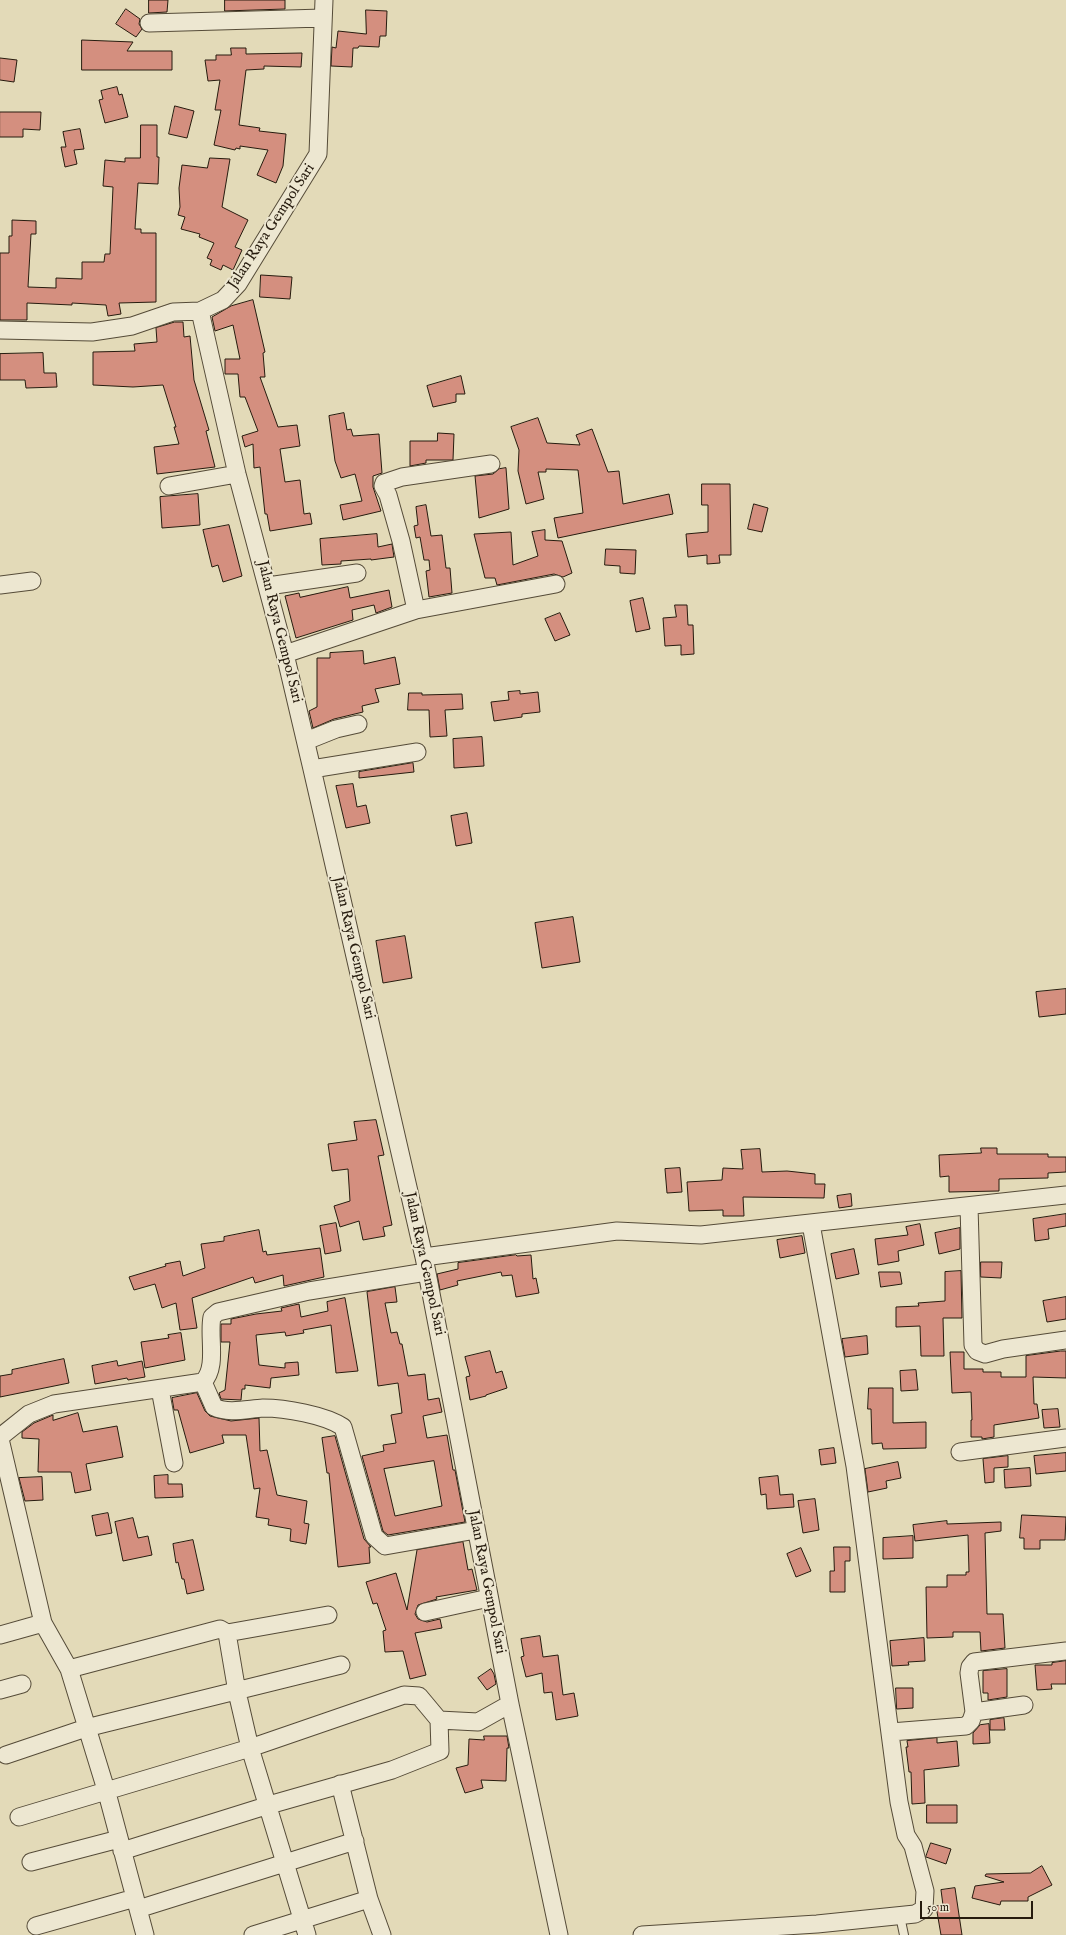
<!DOCTYPE html>
<style>
body{margin:0}
#map{position:relative;width:1066px;height:1935px;overflow:hidden;background:#e3dab8;font-family:"IM FELL English",serif}
canvas{display:block}
.scale{position:absolute;left:920px;top:1901px;width:113px;height:18px;box-sizing:border-box;border:2px solid #261b0e;border-top:0;padding-left:5px;font-size:12px;line-height:14px;white-space:nowrap;color:#261b0e;-webkit-text-stroke:3px #ede7d1;paint-order:stroke}
</style>
<div id="map">
<canvas width="1066" height="1935"></canvas>
<div class="scale">50 m</div>
</div>
<script>
const ctx = document.querySelector('canvas').getContext('2d');
ctx.lineJoin = 'round';
function fillPath(path, color) {
  ctx.fillStyle = color;
  ctx.fill(path, 'evenodd');
}
function trace(path, color, width, dash) {
  ctx.strokeStyle = color;
  ctx.lineWidth = width;
  ctx.lineCap = dash ? 'butt' : 'round';
  ctx.setLineDash(dash || []);
  ctx.stroke(path);
}
function write(font, color, halo, rows, align = 'center') {
  ctx.font = font + ' "IM FELL English",serif';
  ctx.lineWidth = 4;
  ctx.setLineDash([]);
  ctx.textBaseline = 'middle';
  ctx.strokeStyle = halo;
  ctx.fillStyle = color;
  for (const [text, x, y, turn = 0] of rows) {
    ctx.save();
    ctx.translate(x, y);
    ctx.rotate((+turn || 0) * Math.PI / 180);
    ctx.textAlign = isNaN(turn) ? turn : align;
    if (halo) ctx.strokeText(text, 0, 0);
    ctx.fillText(text, 0, 0);
    ctx.restore();
  }
}
const building = new Path2D(`
 M149,0H168L167,12L149,13Z
 M225,0H285V9L225,11Z
 M126,9L140,19L139,24L142,29L136,37L116,24Z
 M366,10L387,11L386,36H380L379,47L359,46L358,48H353L352,67L331,66L332,47L336,48L338,31L366,34Z
 M82,40L133,42L127,51H172V70H82Z
 M231,48H246V54L302,53L301,67L264,66V69L246,70L239,125L260,128L259,131L286,134L283,166L276,183L257,175L268,150L240,146V149L236,148L235,150L214,145L221,110H215L220,80L208,81L205,60H216V55H231Z
 M0,58L17,60L14,82L0,80Z
 M117,87L119,95L122,94L128,117L105,123L99,100L103,99L101,91Z
 M175,106L194,111L187,138L169,134Z
 M0,112H41L40,130L23,129V137H0Z
 M141,125H157V157H159L158,184L138,183L135,229H141V233H156V302L119,303L121,314L108,316L106,305L72,303V305L27,303V320H0V253H9V236H12V220L36,221V234H31L28,287L56,288V278L82,279V262H104L105,254H110L113,187L103,186L105,160L125,162V158H140Z
 M80,129L84,149L74,150L77,164L65,167L61,147H66L63,132Z
 M210,158L230,159L222,207L248,220L235,247L242,250L233,270L223,265L221,270L210,265L212,260L207,258L214,243L199,237L200,234L181,229L185,217L178,215L180,207L179,188L182,165L207,168Z
 M261,275L292,277L290,299L260,297Z
 M253,300L265,352L263,353L265,377H260L278,427L297,425L300,446L280,449L285,482L300,480L304,514L310,513L312,524L270,531L267,514H265L260,467L254,468L253,444L245,447L242,436L258,431L245,397H240L238,374H225V359H240L233,325L215,331L212,317L231,306Z
 M175,322H183L184,337L190,336L194,380L209,430L206,431L215,467L157,474L154,447L179,444L174,427H176L163,385L133,387L93,385V352L135,351L134,344L157,342L156,328Z
 M43,353L44,373H56L57,387L26,388L25,380H0V354Z
 M461,376L465,394H456V402L433,407L427,386Z
 M344,413L347,430L351,429L353,436L379,434L382,473L373,476V487L381,511L343,520L340,505L362,501L355,474L341,478L335,461L329,416Z
 M538,418L547,443L580,445L576,435L592,429L608,472L619,471L623,504L669,494L673,514L558,538L554,518L583,513L578,470L546,469V472H538L544,499L526,504L518,471L519,450L511,427Z
 M438,433L454,434L453,460H426V463L410,466V441H437Z
 M506,468L509,509L479,518L475,476L493,474L499,469Z
 M702,484H730L731,555H719L720,563L707,564V555L688,557L686,534L708,532V505H702Z
 M198,494L200,525L162,528L160,497Z
 M754,504L768,508L762,532L748,529Z
 M426,505L431,536L442,535L446,568H450L452,593L429,597L426,571L430,570L429,560H424L420,537L416,538L414,526L418,525L416,507Z
 M229,525L242,576L223,582L218,565L212,567L203,530Z
 M545,530V540L562,541L572,573L563,577L554,574L497,585L495,578H485L474,534L511,532L513,565L538,556L532,532Z
 M377,534L378,547L392,544L394,557L371,560V559L341,561V564L322,565L320,539Z
 M606,549L636,550L635,574L620,573V566L605,565Z
 M348,587L350,598L389,590L392,607L376,613L374,605L352,610L353,620L296,638L285,596L299,593L300,597Z
 M643,598L650,629L636,632L630,601Z
 M675,605H687L688,625H693L694,654L681,655V645L665,646L663,618L676,617Z
 M560,613L570,635L555,641L545,619Z
 M363,651L364,664L395,657L400,684L375,689L379,702L362,706L363,712L334,719L313,728L309,711L317,707V658H330V653Z
 M520,691V694L538,692L540,712L522,714V717L494,721L491,702L509,700L508,692Z
 M409,693H422V695L462,694L463,709L445,710L447,736L430,737L429,710H408Z
 M482,737L484,766L454,768L453,739Z
 M413,763L414,772L359,778V772Z
 M353,784L357,807L366,805L370,823L346,828L336,786Z
 M467,813L472,843L456,846L451,816Z
 M573,917L580,962L542,968L535,923Z
 M405,936L412,978L383,983L376,941Z
 M1066,989V1014L1039,1017L1036,992Z
 M376,1120L384,1155L378,1156L392,1225L383,1227L385,1236L363,1240L359,1221L340,1227L334,1206L350,1201L348,1169L332,1171L328,1144L357,1140L354,1122Z
 M981,1148H997V1154H1048V1157H1066V1172L1048,1173V1178L999,1179V1191L949,1192V1176L940,1177L939,1155L981,1153Z
 M760,1149L762,1172L787,1171L815,1174V1184H825L824,1198L743,1197L744,1216H723V1210L689,1211L687,1182L722,1180L723,1168L743,1169L741,1150Z
 M680,1168L682,1192L667,1193L665,1169Z
 M851,1194L852,1206L839,1208L837,1196Z
 M1066,1214V1226L1048,1229L1049,1239L1035,1241L1033,1219Z
 M336,1223L341,1251L325,1254L320,1226Z
 M920,1224L924,1245L898,1251L899,1261L878,1265L875,1239L908,1235L906,1227Z
 M960,1228V1249L939,1254L935,1233Z
 M259,1230L263,1252L266,1251L267,1255L320,1248L324,1277L284,1286L283,1275L255,1283L253,1277L192,1298L197,1328L180,1330L176,1303L162,1308L155,1284L134,1290L129,1277L166,1266L165,1264L180,1261L183,1276L205,1268L201,1244L224,1241V1237Z
 M802,1236L805,1253L780,1258L777,1240Z
 M854,1249L859,1274L836,1279L831,1254Z
 M516,1255L517,1256L531,1255L533,1279L536,1278L539,1293L516,1297L512,1275L502,1276L501,1272L457,1281L458,1285L440,1290L437,1274L458,1269V1263Z
 M981,1262H1002L1001,1278L981,1277Z
 M961,1271L962,1318H943L944,1356H921L920,1326L896,1327V1307L919,1306L918,1303L945,1301V1272Z
 M879,1272H900L902,1284L881,1287Z
 M395,1287L397,1302L385,1303L391,1333L397,1332L400,1344H402L408,1376L425,1374L428,1400L439,1398L442,1412L423,1416L427,1438L447,1435L453,1470H455L465,1522L388,1535L383,1531L362,1456L384,1451L383,1445L396,1443L391,1415L402,1413L398,1383L378,1386L367,1292ZM434,1461L442,1506L395,1516L384,1469Z
 M1066,1297V1319L1047,1322L1043,1301Z
 M345,1298L358,1371L336,1373L331,1325L303,1330L304,1333L286,1336L285,1332L256,1335L259,1365L285,1368V1363L298,1362L299,1375L271,1378L270,1388L245,1385V1389H242L241,1400L221,1399L219,1393L225,1390L230,1342H221V1324H231V1319L256,1314L282,1311L281,1308L299,1304L301,1317L328,1311L327,1302Z
 M181,1333L185,1360L145,1368L141,1342L169,1338L168,1335Z
 M867,1336L868,1354L845,1357L842,1339Z
 M490,1351L496,1373L502,1371L507,1388L486,1395V1396L470,1400L466,1377L470,1376L465,1357Z
 M1061,1351H1066V1378L1033,1377L1034,1404H1037L1039,1418L994,1425V1437L982,1439V1437H971V1420H972L971,1392L952,1393L950,1352H964V1369H983V1372H1001V1377H1026V1356Z
 M64,1359L69,1383L0,1397V1376L12,1374V1370Z
 M117,1361L118,1366L142,1361L145,1377L128,1380L127,1378L95,1384L92,1366Z
 M916,1370L918,1390L901,1391L900,1371Z
 M869,1388H893V1423L926,1422V1448L883,1449L882,1443L872,1444L871,1409H868Z
 M197,1393L205,1411L210,1416L231,1421L259,1418L260,1451L267,1450L277,1495L307,1501L304,1523L309,1524L306,1544L290,1541L291,1529L268,1525L269,1519L256,1517L260,1488L254,1489L246,1435H222L224,1443L190,1453L178,1410H174L172,1398Z
 M1058,1409L1060,1427L1044,1428L1042,1410Z
 M78,1413L83,1432L117,1426L123,1457L86,1464L91,1490L75,1493L71,1472H38L39,1439L22,1438V1432L34,1423L53,1415V1420Z
 M335,1436L364,1539L371,1547H369L370,1563L338,1567L329,1473H327L322,1438Z
 M834,1448L836,1463L821,1465L819,1450Z
 M1066,1453V1471L1036,1474L1034,1456Z
 M1008,1456V1467L994,1468V1482L985,1483L983,1459Z
 M898,1462L901,1478L886,1481L887,1488L868,1492L865,1469Z
 M1030,1468L1031,1486L1005,1488L1004,1470Z
 M168,1475V1484H182L183,1497L155,1498L154,1476Z
 M778,1476L780,1495L793,1494L794,1507L767,1509L766,1494L761,1495L759,1478Z
 M42,1477L43,1500L25,1501L19,1478Z
 M815,1499L819,1530L803,1533L798,1501Z
 M108,1513L112,1533L96,1536L92,1516Z
 M1022,1515L1066,1517L1065,1540H1040V1549H1024V1538H1020Z
 M133,1518L138,1538L148,1536L152,1555L123,1561L115,1522Z
 M947,1521V1524L1001,1522V1531L985,1533L987,1614H1003L1005,1648L981,1651L980,1632H953V1637L927,1638L926,1587H947V1575H966V1572H969L968,1535L915,1541L913,1525Z
 M913,1536V1558L883,1559V1538Z
 M193,1540L204,1590L187,1594L184,1579H182L178,1562L176,1563L173,1544Z
 M463,1542L468,1570L472,1569L477,1590L436,1597L437,1599L418,1605L415,1614L418,1619L427,1622L440,1619L442,1628L415,1633L426,1675L410,1679L403,1651L385,1652L383,1631L386,1630L377,1603L373,1604L366,1582L396,1573L407,1610L417,1550Z
 M834,1547H850V1561H845V1592H830V1571H834Z
 M801,1548L811,1571L796,1577L787,1554Z
 M540,1636L543,1657L558,1655L563,1695L574,1693L578,1716L556,1720L552,1692L544,1693L542,1673L526,1677L521,1657L524,1656L521,1639Z
 M924,1638L925,1661L908,1662L909,1665L892,1666L890,1641Z
 M1066,1661V1684H1051L1052,1689L1037,1690L1035,1665H1052V1663Z
 M491,1669L494,1674L496,1684L487,1690L478,1678Z
 M1007,1669V1697L988,1700V1693H983V1671Z
 M896,1688H913V1708L897,1709Z
 M1004,1718L1005,1730H990V1720Z
 M989,1724L990,1743L973,1744V1733L980,1725Z
 M484,1736H507L509,1748H507L506,1781L481,1780L483,1788L465,1793L456,1768L468,1765L469,1739L484,1740Z
 M937,1738V1743L957,1741L959,1766L924,1770L925,1803L912,1804L911,1772H909L906,1747H908L907,1741Z
 M927,1805H957V1823H927Z
 M931,1843L951,1849L946,1864L926,1857Z
 M1042,1866L1052,1885L1028,1897V1901H1001L1000,1905L972,1898L975,1886L1004,1882L985,1876L986,1874L1030,1873Z
 M955,1888L962,1935H941L936,1906L943,1905L941,1890Z`);
const lane = new Path2D(`
 M900,1916L904,1935`);
const street = new Path2D(`
 M324,0L318,154L238,284L223,300L200,311L237,474L285,654L312,769L424,1257L510,1704L559,1935
 M149,23L323,18
 M0,330L92,332L132,326L173,312L200,311
 M169,486L237,474
 M0,585L32,581
 M268,586L357,573
 M416,610L401,541L388,495L383,486L384,483L402,477L491,464
 M285,654L416,610L556,584
 M306,741L336,729L358,724
 M312,769L417,752
 M969,1206L973,1345L977,1351L985,1354L1003,1349L1066,1340
 M424,1257L617,1231L701,1235L1066,1195
 M203,1382L214,1407C228,1414 247,1409 263,1408C285,1408 325,1415 343,1427L374,1536L385,1546L476,1530
 M160,1389L174,1463
 M0,1437L29,1414L54,1404L203,1382C218,1367 208,1337 212,1317L218,1312L309,1291L426,1272
 M0,1439L43,1623
 M960,1452L1066,1438
 M425,1612L489,1598
 M227,1633L237,1692L250,1748L307,1935
 M0,1635L43,1623L69,1669L107,1793L145,1935
 M69,1669L220,1629L227,1633L328,1615
 M0,1690L22,1684
 M974,1712L969,1673L970,1667L974,1662L1066,1651
 M891,1732L966,1726L971,1721L974,1712L1024,1705
 M6,1755L86,1728L341,1665
 M340,1784L369,1899L382,1935
 M19,1817L250,1748L404,1695L419,1696L439,1720L478,1722L510,1704
 M122,1851L269,1805L392,1770L440,1751L439,1720
 M31,1862L119,1839
 M138,1909L355,1841
 M36,1926L135,1898
 M253,1935L369,1899
 M642,1935L817,1924L915,1914L924,1909L925,1891L913,1846L906,1835L899,1802L855,1466L811,1224`);
const streetNames = [
 ["Jalan Raya Gempol Sari",272,227,-57],
 ["Jalan Raya Gempol Sari",279,632,76],
 ["Jalan Raya Gempol Sari",353,948,77],
 ["Jalan Raya Gempol Sari",424,1264,78],
 ["Jalan Raya Gempol Sari",486,1582,79]
];
fillPath(building, '#d48f7f');
trace(building, '#261b0e', 1);
trace(lane, '#554b38', 10);
trace(street, '#554b38', 19);
trace(lane, '#ede7d1', 8);
trace(street, '#ede7d1', 17);
write('15px', '#261b0e', '#ede7d1', streetNames);
</script>
